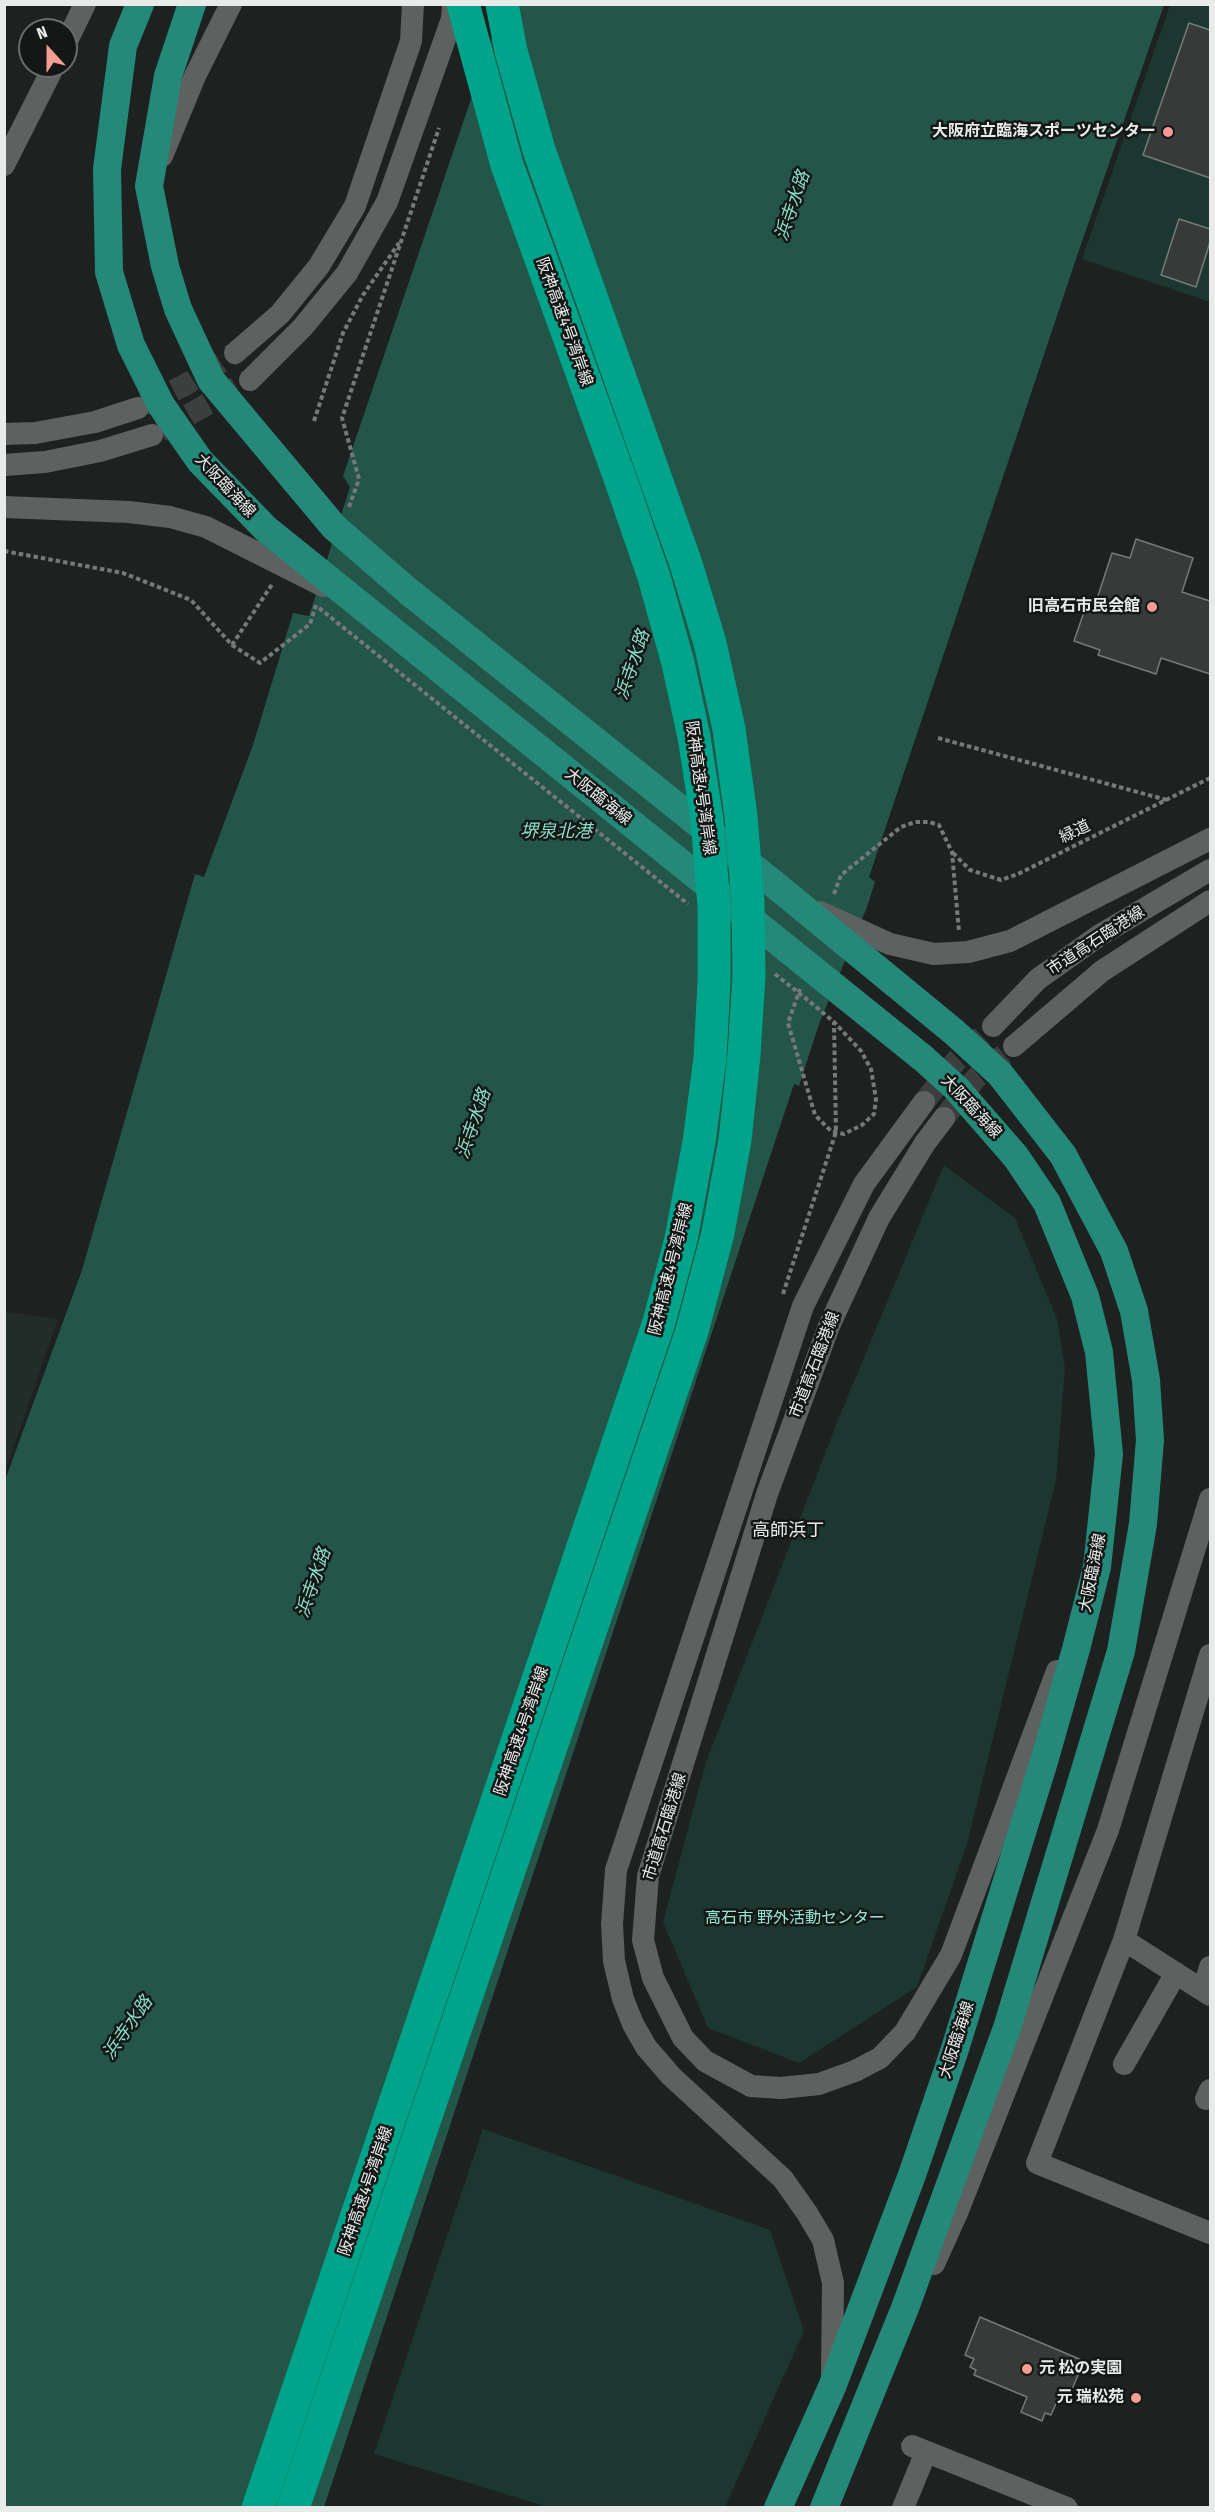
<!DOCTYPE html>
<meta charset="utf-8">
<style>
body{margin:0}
#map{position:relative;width:1215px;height:2512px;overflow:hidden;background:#1d2120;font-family:"Fira Sans Condensed",sans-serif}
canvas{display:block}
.frame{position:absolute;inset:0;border:6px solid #e9ebeb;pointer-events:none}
.north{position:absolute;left:18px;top:18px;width:60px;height:60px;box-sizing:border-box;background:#141716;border:2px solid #696c6b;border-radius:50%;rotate:339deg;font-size:16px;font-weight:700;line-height:24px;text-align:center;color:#e9ebeb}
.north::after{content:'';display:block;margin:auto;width:21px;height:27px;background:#f59c93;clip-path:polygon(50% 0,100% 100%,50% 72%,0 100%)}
</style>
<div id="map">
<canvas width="1215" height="2512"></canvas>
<div class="frame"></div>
<div class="north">N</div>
</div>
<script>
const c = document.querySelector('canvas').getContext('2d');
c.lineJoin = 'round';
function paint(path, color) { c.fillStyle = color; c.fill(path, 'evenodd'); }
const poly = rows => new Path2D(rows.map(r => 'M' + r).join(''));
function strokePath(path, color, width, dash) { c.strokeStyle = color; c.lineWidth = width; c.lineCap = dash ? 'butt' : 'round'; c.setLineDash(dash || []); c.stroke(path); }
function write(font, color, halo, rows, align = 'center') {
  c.font = font + ' "Fira Sans Condensed","Noto Sans JP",sans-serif'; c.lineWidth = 5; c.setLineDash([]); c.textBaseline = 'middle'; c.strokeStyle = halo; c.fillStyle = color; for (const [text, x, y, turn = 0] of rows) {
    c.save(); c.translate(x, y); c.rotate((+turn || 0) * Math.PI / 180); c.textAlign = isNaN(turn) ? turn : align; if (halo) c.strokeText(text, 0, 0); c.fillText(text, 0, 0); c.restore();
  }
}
const built = poly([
 [5,1312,58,1319,5,1472,4,1312]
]);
const green = poly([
 [1170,5,1210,5,1210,302,1082,259],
 [944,1165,1015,1218,1057,1319,1065,1368,1056,1480,967,1844,917,1987,799,2063,708,2028,663,1922,706,1762,838,1420],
 [483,2129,770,2230,804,2331,725,2507,548,2507,374,2454]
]);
const water = poly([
 [503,5,1164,5,1077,256,869,877,875,882,867,907,819,1024,799,1086,794,1084,324,2507,5,2507,4,1483,82,1270,195,874,204,877,253,745,293,613,309,616,350,487,343,476]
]);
const building = poly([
 [1189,23,1210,30,1210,178,1143,155,1189,23],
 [1179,219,1210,229,1210,242,1196,287,1161,275,1179,219],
 [1136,539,1193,558,1182,592,1210,601,1210,674,1161,658,1156,674,1098,655,1100,650,1074,641,1086,606,1094,608,1112,553,1130,558,1136,539],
 [980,2317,1084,2361,1070,2394,1062,2390,1051,2415,1045,2413,1042,2421,1021,2412,1027,2397,974,2375,976,2370,970,2367,974,2359,965,2355,980,2317]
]);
const minorTunnel = poly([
 [144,405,185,385,235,353],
 [160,431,250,380],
 [924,1102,956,1061,993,1026],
 [944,1118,976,1078,1014,1046]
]);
const path = poly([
 [314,421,343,333,363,295,399,243],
 [349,507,359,479,342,418,439,128],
 [4,551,123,573,191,600,232,645,260,663,310,624,316,605],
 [319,608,688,904],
 [232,645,273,583],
 [938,738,1167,800],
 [953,853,970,870,1001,880,1018,874,1210,778],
 [834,894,841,875,901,827,915,822,929,822,939,825,952,852,959,932],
 [775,974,809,1001,834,1022,861,1051,871,1069,876,1099,874,1114,862,1125,844,1134,831,1131,815,1115,788,1023,800,989],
 [783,1294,836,1132,834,1022]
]);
const minor = poly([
 [66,43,85,4],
 [162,156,195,76,231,4],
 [4,165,54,66],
 [235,353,280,314,319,266,355,206,411,41,413,4],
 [250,380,303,327,347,273,387,202,452,19,453,4],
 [4,434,35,433,95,422,138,408],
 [4,465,45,462,100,451,152,435],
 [4,507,129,512,170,517,206,527,323,586],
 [820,912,890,944,934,954,968,952,1010,941,1210,839],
 [993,1026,1038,979,1100,935,1210,870],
 [1014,1046,1102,971,1210,901],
 [944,1118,925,1143,879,1218,829,1326,767,1494,648,1876,643,1940,653,1978,683,2038,705,2061,751,2086,781,2088,819,2084,855,2071,880,2058,905,2032,951,1955,1057,1671],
 [1210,1655,1124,1940,1037,2163,1210,2233],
 [1124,1940,1210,1995],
 [1203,1990,1210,1967],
 [1124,2064,1176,1973],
 [1206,2099,1210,2090],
 [934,2264,957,2213,1108,1830,1210,1499],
 [832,2373,833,2283,823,2240,807,2213,783,2179,671,2076,646,2047,633,2024,623,1999,614,1961,612,1924,616,1870,803,1306,864,1184,924,1102],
 [912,2446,1067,2508],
 [903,2508,926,2452]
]);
const major = poly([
 [140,4,123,46,107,169,109,272,131,345,161,405,200,461,266,529,924,1059,956,1088,1016,1157,1047,1203,1085,1296,1099,1352,1109,1454,1097,1567,1076,1649,1045,1758,954,2052,912,2175,832,2387,778,2508],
 [192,4,168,76,149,186,165,266,178,309,211,380,334,527,408,591,780,889,954,1032,1000,1074,1063,1155,1114,1251,1134,1311,1146,1380,1150,1440,1143,1524,1121,1651,1007,2028,905,2308,824,2508]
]);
const highway = poly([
 [258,2508,659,1322,681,1239,699,1142,710,1058,714,981,714,906,707,820,694,737,678,663,654,577,622,484,507,165,463,4],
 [293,2508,692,1331,718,1233,735,1140,744,1055,749,976,748,902,741,816,729,729,710,643,686,564,539,150,511,51,502,4]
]);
const markers = [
 [1168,132,6,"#f59c93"],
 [1152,607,6,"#f59c93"],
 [1027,2369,6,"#f59c93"],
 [1136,2398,6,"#f59c93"]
];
const poiNames = [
 ["大阪府立臨海スポーツセンター",1156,132],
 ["旧高石市民会館",1140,607],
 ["元 松の実園",1039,2369,"left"],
 ["元 瑞松苑",1124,2398]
];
const streetNames = [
 ["阪神高速4号湾岸線",564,322,70],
 ["大阪臨海線",225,486,47],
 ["阪神高速4号湾岸線",700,788,82],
 ["大阪臨海線",598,797,39],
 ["緑道",1075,832,-26],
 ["市道高石臨港線",1096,941,-33],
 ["大阪臨海線",971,1107,47],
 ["阪神高速4号湾岸線",671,1269,-76],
 ["市道高石臨港線",815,1365,-69],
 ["大阪臨海線",1093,1573,-79],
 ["阪神高速4号湾岸線",522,1731,-71],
 ["市道高石臨港線",665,1827,-73],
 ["大阪臨海線",957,2040,-72],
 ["阪神高速4号湾岸線",366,2191,-71]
];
const parkNames = [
 ["高石市 野外活動センター",795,1919]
];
const waterNames = [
 ["浜寺水路",793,206,-71],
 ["浜寺水路",633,665,-71],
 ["堺泉北港",556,832],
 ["浜寺水路",474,1124,-71],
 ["浜寺水路",314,1583,-71],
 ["浜寺水路",128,2028,-55]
];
const neighbourhoodNames = [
 ["高師浜丁",788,1531]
];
paint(built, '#222c29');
paint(green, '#1c3730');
paint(water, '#245549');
paint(building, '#363a38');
strokePath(building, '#767a78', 1.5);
strokePath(minorTunnel, '#3c3f3e', 22, [22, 11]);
strokePath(path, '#767978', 4, [4.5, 3]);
strokePath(minor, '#5d6160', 22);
strokePath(major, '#258979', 28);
strokePath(highway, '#00a48a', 33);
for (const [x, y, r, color] of markers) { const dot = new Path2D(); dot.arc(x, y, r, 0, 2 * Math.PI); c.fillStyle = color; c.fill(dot); strokePath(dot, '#141716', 2); }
write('bold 16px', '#e9ebeb', '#141716', poiNames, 'right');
write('16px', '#e9ebeb', '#141716', streetNames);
write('16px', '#93e6d1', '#141716', parkNames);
write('italic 18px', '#8addc7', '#141716', waterNames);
write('18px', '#e9ebeb', '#141716', neighbourhoodNames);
</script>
